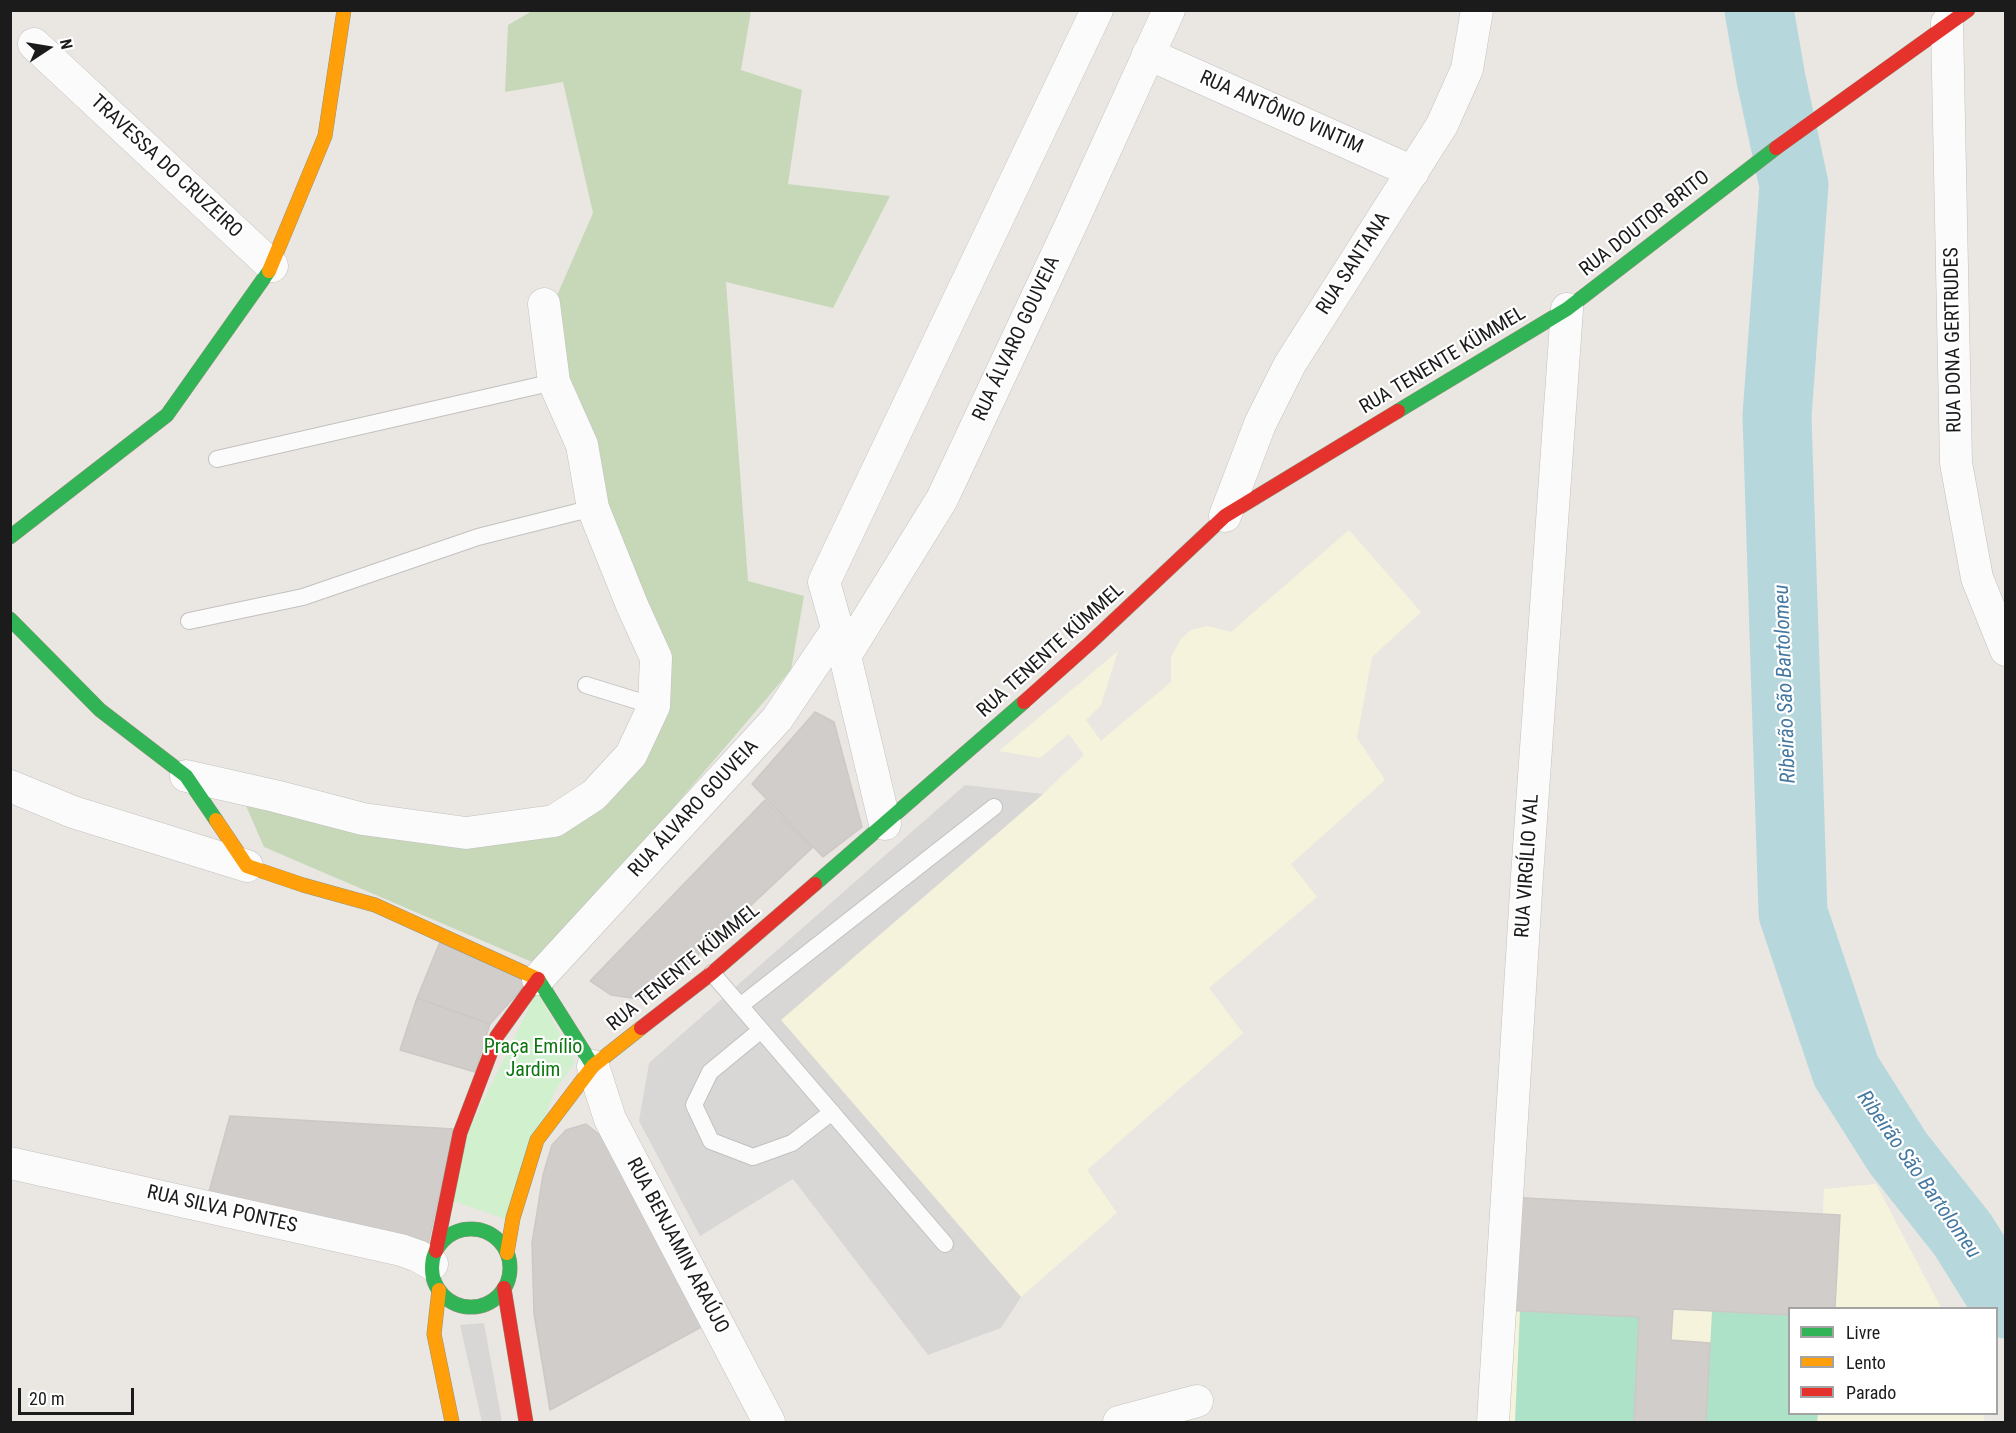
<!DOCTYPE html>
<meta charset="utf-8">
<style>
body{margin:0}
#map{position:relative;width:2016px;height:1433px;overflow:hidden;background:#eae7e3;font-family:"Roboto Condensed",sans-serif}
canvas{display:block}
.frame{position:absolute;inset:0;border:12px solid #1b1b1b;pointer-events:none}
.legend{position:absolute;left:1788px;top:1307px;width:210px;height:108px;box-sizing:border-box;background:#fff;border:2px solid #a4a4a4;margin:0;padding:8px 10px;list-style:none;font-size:18px;color:#1b1b1b}
.legend li{display:flex;align-items:center;gap:12px;height:30px}
.legend b{width:30px;border:2px solid #a4a4a4}
.north{position:absolute;left:18px;top:18px;width:60px;height:60px;-webkit-text-stroke:4px #fff;paint-order:stroke;rotate:78deg;font-size:16px;font-weight:700;line-height:24px;text-align:center;color:#1b1b1b}
.north::after{content:'';display:block;margin:auto;width:21px;height:27px;background:#1b1b1b;clip-path:polygon(50% 0,100% 100%,50% 72%,0 100%)}
.scale{position:absolute;left:18px;top:1388px;width:116px;height:27px;box-sizing:border-box;border:3px solid #1b1b1b;border-top:0;padding-left:8px;font-size:18px;line-height:21px;white-space:nowrap;color:#1b1b1b;-webkit-text-stroke:4px #fff;paint-order:stroke}
</style>
<div id="map">
<canvas width="2016" height="1433"></canvas>
<div class="frame"></div>
<ul class="legend">
<li><b style="height:8px;background:#30b455"></b>Livre</li>
<li><b style="height:8px;background:#ff9f0a"></b>Lento</li>
<li><b style="height:8px;background:#e5322d"></b>Parado</li>
</ul>
<div class="north">N</div>
<div class="scale">20 m</div>
</div>
<script>
const c = document.querySelector('canvas').getContext('2d');
c.lineJoin = 'round';
function paint(path, color) { c.fillStyle = color; c.fill(path, 'evenodd'); }
const poly = rows => new Path2D(rows.map(r => 'M' + r).join(''));
function strokePath(path, color, width, dash) { c.strokeStyle = color; c.lineWidth = width; c.lineCap = dash ? 'butt' : 'round'; c.setLineDash(dash || []); c.stroke(path); }
function write(font, color, halo, rows, align = 'center') {
  c.font = font + ' "Roboto Condensed",sans-serif'; c.lineWidth = 4.5; c.setLineDash([]); c.textBaseline = 'middle'; c.strokeStyle = halo; c.fillStyle = color; for (const [text, x, y, turn = 0] of rows) {
    c.save(); c.translate(x, y); c.rotate((+turn || 0) * Math.PI / 180); c.textAlign = isNaN(turn) ? turn : align; if (halo) c.strokeText(text, 0, 0); c.fillText(text, 0, 0); c.restore();
  }
}
const education = poly([
 [1349,530,1421,612,1372,657,1357,738,1385,780,1291,864,1317,897,1209,988,1243,1033,1087,1170,1117,1213,1021,1297,781,1020,1043,794,1084,755,1069,734,1040,758,999,751,1118,651,1101,705,1086,720,1101,741,1171,682,1171,657,1181,639,1191,630,1207,626,1231,632],
 [1876,1184,1941,1308,1790,1308,1790,1414,1983,1414,1985,1422,1497,1422,1507,1197,1823,1215,1824,1189]
]);
const forest = poly([
 [532,11,751,11,741,70,802,90,788,184,890,196,833,308,726,282,748,581,804,596,791,670,539,965,264,847,243,799,556,829,662,713,567,380,555,300,593,213,563,82,505,92,508,25]
]);
const park = poly([
 [537,991,575,1062,555,1091,506,1219,453,1201,467,1134]
]);
const pitch = poly([
 [1520,1311,1639,1317,1634,1422,1515,1422],
 [1712,1311,1789,1315,1790,1414,1818,1414,1817,1422,1706,1422]
]);
const parking = poly([
 [965,785,1043,794,781,1020,1021,1297,1001,1328,928,1355,793,1179,700,1236,639,1121,649,1063],
 [484,1323,502,1422,482,1422,460,1325]
]);
const river = poly([
 [1759,10,1771,79,1794,185,1777,416,1793,913,1846,1071,1898,1153,1963,1235,2006,1304]
]);
const building = poly([
 [815,712,834,722,862,827,823,857,752,784,815,712],
 [765,800,812,848,662,989,639,999,611,995,590,981,765,800],
 [442,937,528,982,490,1024,417,998,442,937],
 [417,998,490,1024,475,1072,400,1050,417,998],
 [230,1116,454,1129,428,1244,207,1199,230,1116],
 [586,1124,601,1136,616,1161,703,1326,550,1410,534,1314,532,1243,543,1175,552,1145,566,1130,586,1124],
 [1507,1197,1840,1215,1835,1308,1790,1308,1790,1315,1673,1309,1671,1340,1710,1343,1706,1422,1634,1422,1639,1317,1503,1310,1507,1197]
]);
const lane = poly([
 [217,459,554,382],
 [189,621,303,597,478,537,593,508],
 [586,685,654,706],
 [712,973,945,1244],
 [740,1006,994,807],
 [761,1030,710,1072,694,1105,711,1141,753,1157,792,1143,832,1112]
]);
const street = poly([
 [1947,23,1956,463,1977,578,2006,650],
 [34,44,272,266],
 [1148,54,1413,172],
 [1225,516,1260,424,1290,364,1442,125,1467,69,1477,10],
 [845,656,942,499,1068,231,1169,10],
 [186,776,275,796,363,819,466,833,554,821,594,795,631,755,654,706,656,658,632,605,593,508,582,445,554,382,544,304],
 [10,786,73,812,247,866],
 [885,824,845,656,824,582,1097,10],
 [538,979,777,719,837,630],
 [593,1066,610,1119,769,1422],
 [10,1163,401,1250,418,1256,432,1264],
 [1119,1422,1197,1401],
 [1493,1422,1527,876,1567,309]
]);
const fast = poly([
 [1398,411,1567,309,1776,148],
 [10,537,167,415,269,271],
 [10,619,100,710,186,776,216,820],
 [815,884,1024,702],
 [538,979,593,1066],
 '432 1268a39 39 0 1 1 78 0a39 39 0 1 1-78 0Z'
]);
const slow = poly([
 [269,271,325,136,344,10],
 [216,820,247,866,303,885,375,905,538,979],
 [507,1253,513,1218,537,1140,593,1066,641,1028],
 [439,1290,434,1334,452,1422]
]);
const jam = poly([
 [1776,148,1968,10],
 [1024,702,1090,643,1225,516,1398,411],
 [641,1028,712,973,815,884],
 [436,1251,460,1133,497,1036,538,979],
 [504,1288,526,1422]
]);
const streetNames = [
 ["RUA ANTÔNIO VINTIM",1281,113,24],
 ["TRAVESSA DO CRUZEIRO",166,167,43],
 ["RUA DOUTOR BRITO",1645,224,-38],
 ["RUA SANTANA",1354,264,-57],
 ["RUA ÁLVARO GOUVEIA",1017,339,-65],
 ["RUA DONA GERTRUDES",1954,340,-91],
 ["RUA TENENTE KÜMMEL",1443,361,-31],
 ["RUA TENENTE KÜMMEL",1051,651,-42],
 ["RUA ÁLVARO GOUVEIA",694,809,-47],
 ["RUA VIRGÍLIO VAL",1528,866,-86],
 ["RUA TENENTE KÜMMEL",684,968,-39],
 ["RUA SILVA PONTES",222,1210,13],
 ["RUA BENJAMIN ARAÚJO",677,1246,62]
];
const parkNames = [
 ["Praça Emílio",533,1048],
 ["Jardim",533,1071]
];
const waterNames = [
 ["Ribeirão São Bartolomeu",1786,684,-92],
 ["Ribeirão São Bartolomeu",1918,1175,55]
];
paint(education, '#f6f3dc');
paint(forest, '#c6d8b8');
paint(park, '#d0f0ce');
paint(pitch, '#aee2c8');
paint(parking, '#d8d7d5');
strokePath(river, '#b6d8dd', 69);
paint(building, '#d0cdca');
strokePath(building, '#cdc8c5', 1.5);
strokePath(lane, '#c2c1bf', 18);
strokePath(street, '#c2c1bf', 33);
strokePath(fast, '#92927c', 15);
strokePath(slow, '#92927c', 15);
strokePath(jam, '#92927c', 15);
strokePath(lane, '#fcfbfb', 16);
strokePath(street, '#fcfbfb', 32);
strokePath(fast, '#30b455', 14);
strokePath(slow, '#ff9f0a', 14);
strokePath(jam, '#e5322d', 14);
write('20px', '#1b1b1b', '#fff', streetNames);
write('20px', '#0b760e', '#fff', parkNames);
write('italic 21px', '#4679a1', '#fff', waterNames);
</script>
